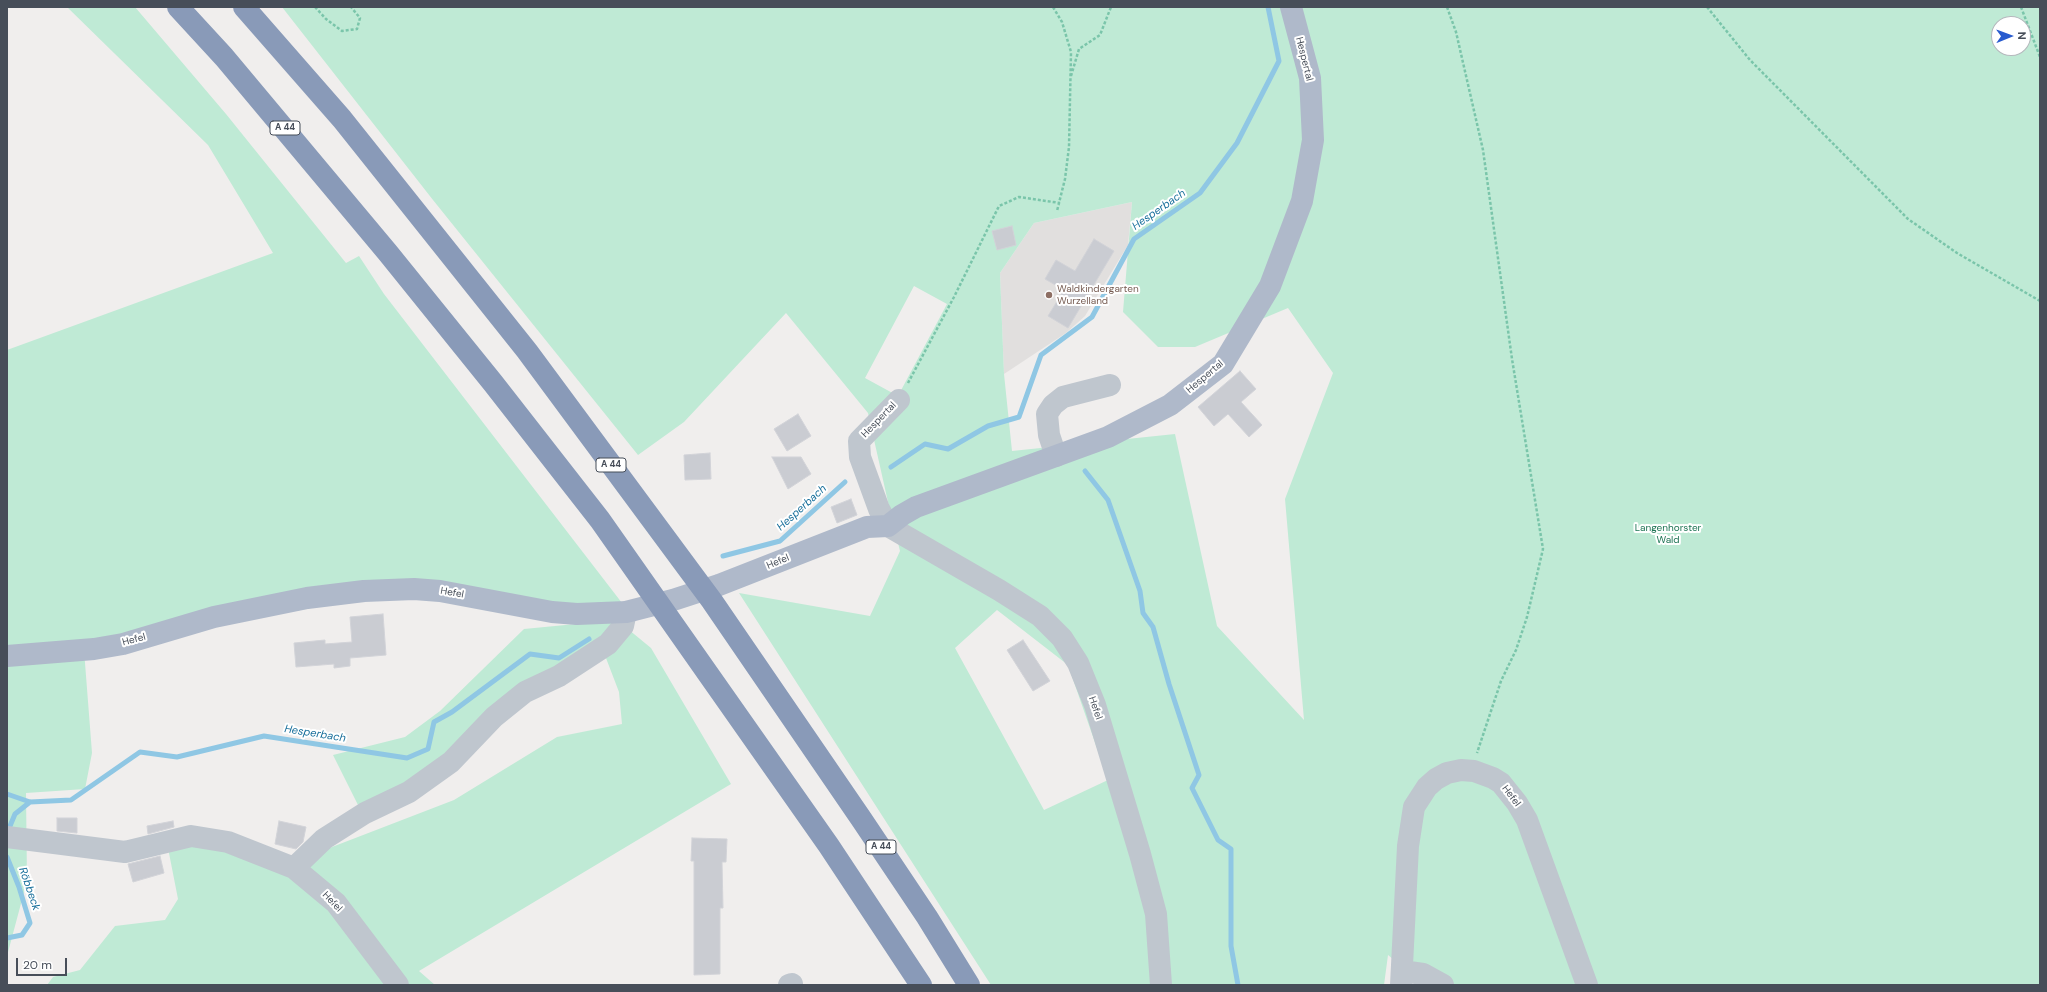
<!DOCTYPE html>
<meta charset="utf-8">
<style>
body{margin:0}
#map{position:relative;width:2047px;height:992px;overflow:hidden;background:#f0eeed;font-family:"DM Sans",sans-serif}
canvas{display:block}
.frame{position:absolute;inset:0;border:8px solid #474e59;pointer-events:none}
.north{position:absolute;left:1991px;top:16px;width:40px;height:40px;box-sizing:border-box;background:#fff;border:1px solid #b5b8bd;border-radius:50%;rotate:89deg;font-size:11px;font-weight:700;line-height:16px;text-align:center;color:#474e59}
.north::after{content:'';display:block;margin:auto;width:14px;height:18px;background:#285bcf;clip-path:polygon(50% 0,100% 100%,50% 72%,0 100%)}
.scale{position:absolute;left:16px;top:958px;width:51px;height:18px;box-sizing:border-box;border:2px solid #474e59;border-top:0;padding-left:5px;font-size:12px;line-height:14px;white-space:nowrap;color:#474e59;-webkit-text-stroke:3px #fff;paint-order:stroke}
</style>
<div id="map">
<canvas width="2047" height="992"></canvas>
<div class="frame"></div>
<div class="north">N</div>
<div class="scale">20 m</div>
</div>
<script>
const c = document.querySelector('canvas').getContext('2d');
c.lineJoin = 'round';
function paint(path, color) { c.fillStyle = color; c.fill(path, 'evenodd'); }
const poly = rows => new Path2D(rows.map(r => 'M' + r).join(''));
function strokePath(path, color, width, dash) { c.strokeStyle = color; c.lineWidth = width; c.lineCap = dash ? 'butt' : 'round'; c.setLineDash(dash || []); c.stroke(path); }
function write(font, color, halo, rows, align = 'center') {
  c.font = font + ' "DM Sans",sans-serif'; c.lineWidth = 4; c.setLineDash([]); c.textBaseline = 'middle'; c.strokeStyle = halo; c.fillStyle = color; for (const [text, x, y, turn = 0] of rows) {
    c.save(); c.translate(x, y); c.rotate((+turn || 0) * Math.PI / 180); c.textAlign = isNaN(turn) ? turn : align; if (halo) c.strokeText(text, 0, 0); c.fillText(text, 0, 0); c.restore();
  }
}
const education = poly([
 [1132,202,1128,245,1085,316,1066,333,1004,374,1000,273,1034,223]
]);
const green = poly([
 [67,7,135,7,226,114,346,263,359,256,384,294,622,603,626,612,414,589,84,650,92,753,85,789,26,793,27,881,7,956,7,350,273,253,208,145],
 [282,7,2040,7,2040,985,1425,985,1388,955,1384,985,991,985,739,593,870,616,900,551,888,502,868,413,786,313,684,422,638,455,433,200],
 [1999,24,2023,24,2023,48,1999,48],
 [1132,202,1123,312,1158,347,1195,347,1288,308,1333,373,1285,499,1304,720,1217,626,1175,434,1012,451,1004,374,1000,273,1034,223],
 [914,286,947,304,898,396,865,378],
 [997,610,1068,665,1108,780,1044,810,955,648],
 [617,620,651,648,731,784,419,971,435,985,47,985,53,977,80,970,115,926,165,920,178,899,168,848,215,843,299,877,319,852,454,800,557,737,622,724,619,692,601,645,451,758,362,813,333,755,405,737,440,711,524,629]
]);
const stream = poly([
 [891,467,925,444,948,449,988,426,1019,417,1041,355,1092,317,1134,239,1200,193,1237,143,1279,61,1268,7],
 [1085,471,1108,500,1140,591,1143,613,1153,627,1169,684,1199,775,1192,788,1218,840,1231,849,1231,946,1238,985],
 [723,556,780,541,845,482],
 [7,794,30,802,71,800,140,752,177,757,264,736,407,758,428,749,434,722,452,712,530,654,559,658,589,639],
 [10,826,15,814,30,802],
 [7,857,19,887,30,923,22,935,7,938]
]);
const building = poly([
 [1012,226,1016,245,997,250,992,231,1012,226],
 [1094,239,1114,251,1068,328,1048,316,1064,290,1045,279,1056,260,1075,271,1094,239],
 [1240,371,1256,389,1241,402,1262,425,1249,437,1228,414,1214,426,1198,407,1240,371],
 [798,414,811,436,787,451,774,429,798,414],
 [710,453,711,479,685,480,684,455,710,453],
 [772,457,801,457,811,474,788,489,772,457],
 [851,499,857,515,837,523,831,507,851,499],
 [383,614,386,655,350,658,350,666,334,668,334,664,296,667,294,643,325,640,325,644,352,642,350,617,383,614],
 [1023,640,1050,681,1033,691,1007,650,1023,640],
 [57,818,77,818,77,833,57,831,57,818],
 [173,821,174,827,148,834,147,826,173,821],
 [279,821,306,827,303,842,296,849,275,844,279,821],
 [692,838,727,839,726,862,722,862,723,908,720,908,720,974,694,975,694,861,691,861,692,838],
 [160,856,164,873,133,882,128,864,160,856]
]);
const path = poly([
 [315,7,326,19,342,31,357,29,360,18,351,7],
 [1053,7,1062,22,1071,52,1069,147,1065,179,1057,211],
 [1447,7,1456,32,1483,150,1512,359,1543,549,1527,617,1516,650,1501,681,1477,753],
 [1707,7,1750,60,1908,219,1957,253,2040,301],
 [2021,7,2040,57],
 [1071,76,1079,49,1100,35,1111,7],
 [908,383,954,297,999,206,1019,197,1060,203]
]);
const minor = poly([
 [899,400,859,441,860,457,879,509,888,526,999,590,1040,616,1062,638,1078,663,1095,705,1140,854,1156,914,1161,985],
 [1056,456,1049,435,1047,414,1053,405,1063,397,1110,385],
 [7,837,125,852,191,836,228,842,294,868,336,903,398,985],
 [294,868,324,839,365,813,409,792,451,762,494,717,525,692,559,676,608,644,623,626,626,612],
 [1402,971,1423,974,1443,985],
 [789,985,792,984],
 [1401,985,1408,846,1414,807,1427,787,1436,779,1447,773,1461,770,1474,771,1493,778,1501,783,1517,803,1527,820,1587,985]
]);
const major = poly([
 [7,656,94,649,123,644,214,617,307,598,364,591,414,589,440,591,552,612,577,614,626,612,673,600,719,585,867,527,888,526,902,515,916,507,1108,437,1170,405,1223,364,1270,286,1302,201,1313,140,1310,78,1291,7]
]);
const highway = poly([
 [178,7,224,57,388,253,493,383,600,520,829,846,921,985],
 [244,7,342,119,527,351,712,601,862,820,927,917,969,985]
]);
const markers = [
 [1049,295,4,"#8d6e63"]
];
const shields = [
 [285,128,30],
 [611,465,30],
 [881,847,30]
];
const shieldNames = [
 ["A 44",285,128],
 ["A 44",611,465],
 ["A 44",881,847]
];
const streetNames = [
 ["Hespertal",1304,59,76],
 ["Hespertal",1205,377,-40],
 ["Hespertal",879,420,-46],
 ["Hefel",778,562,-23],
 ["Hefel",452,593,10],
 ["Hefel",134,640,-15],
 ["Hefel",1095,708,71],
 ["Hefel",1511,796,53],
 ["Hefel",332,902,46]
];
const educationNames = [
 ["Waldkindergarten",1057,289],
 ["Wurzelland",1057,301]
];
const parkNames = [
 ["Langenhorster",1668,528],
 ["Wald",1668,540]
];
const waterNames = [
 ["Hesperbach",1159,210,-35],
 ["Hesperbach",802,508,-42],
 ["Hesperbach",315,734,9],
 ["Röbbeck",29,889,71]
];
paint(education, '#e1dfde');
paint(green, '#bfead5');
strokePath(stream, '#8fc7e4', 5);
paint(building, '#caccd2');
strokePath(building, '#d2d3d8', 1);
strokePath(path, '#7ac5aa', 2.5, [3, 2]);
strokePath(minor, '#bfc6ce', 22);
strokePath(major, '#afb9ca', 22);
strokePath(highway, '#899ab8', 22);
for (const [x, y, r, color] of markers) { const dot = new Path2D(); dot.arc(x, y, r, 0, 2 * Math.PI); c.fillStyle = color; c.fill(dot); strokePath(dot, '#fff', 1.5); }
for (const [x, y, w] of shields) { const box = new Path2D(); box.roundRect(x - w / 2, y - 7, w, 14, 3); c.fillStyle = '#fff'; c.fill(box); strokePath(box, '#474e59', 1); }
write('bold 9px', '#474e59', null, shieldNames);
write('10px', '#474e59', '#fff', streetNames);
write('10px', '#785e54', '#fff', educationNames, 'left');
write('10px', '#1e7454', '#fff', parkNames);
write('italic 11px', '#186f9b', '#fff', waterNames);
</script>
